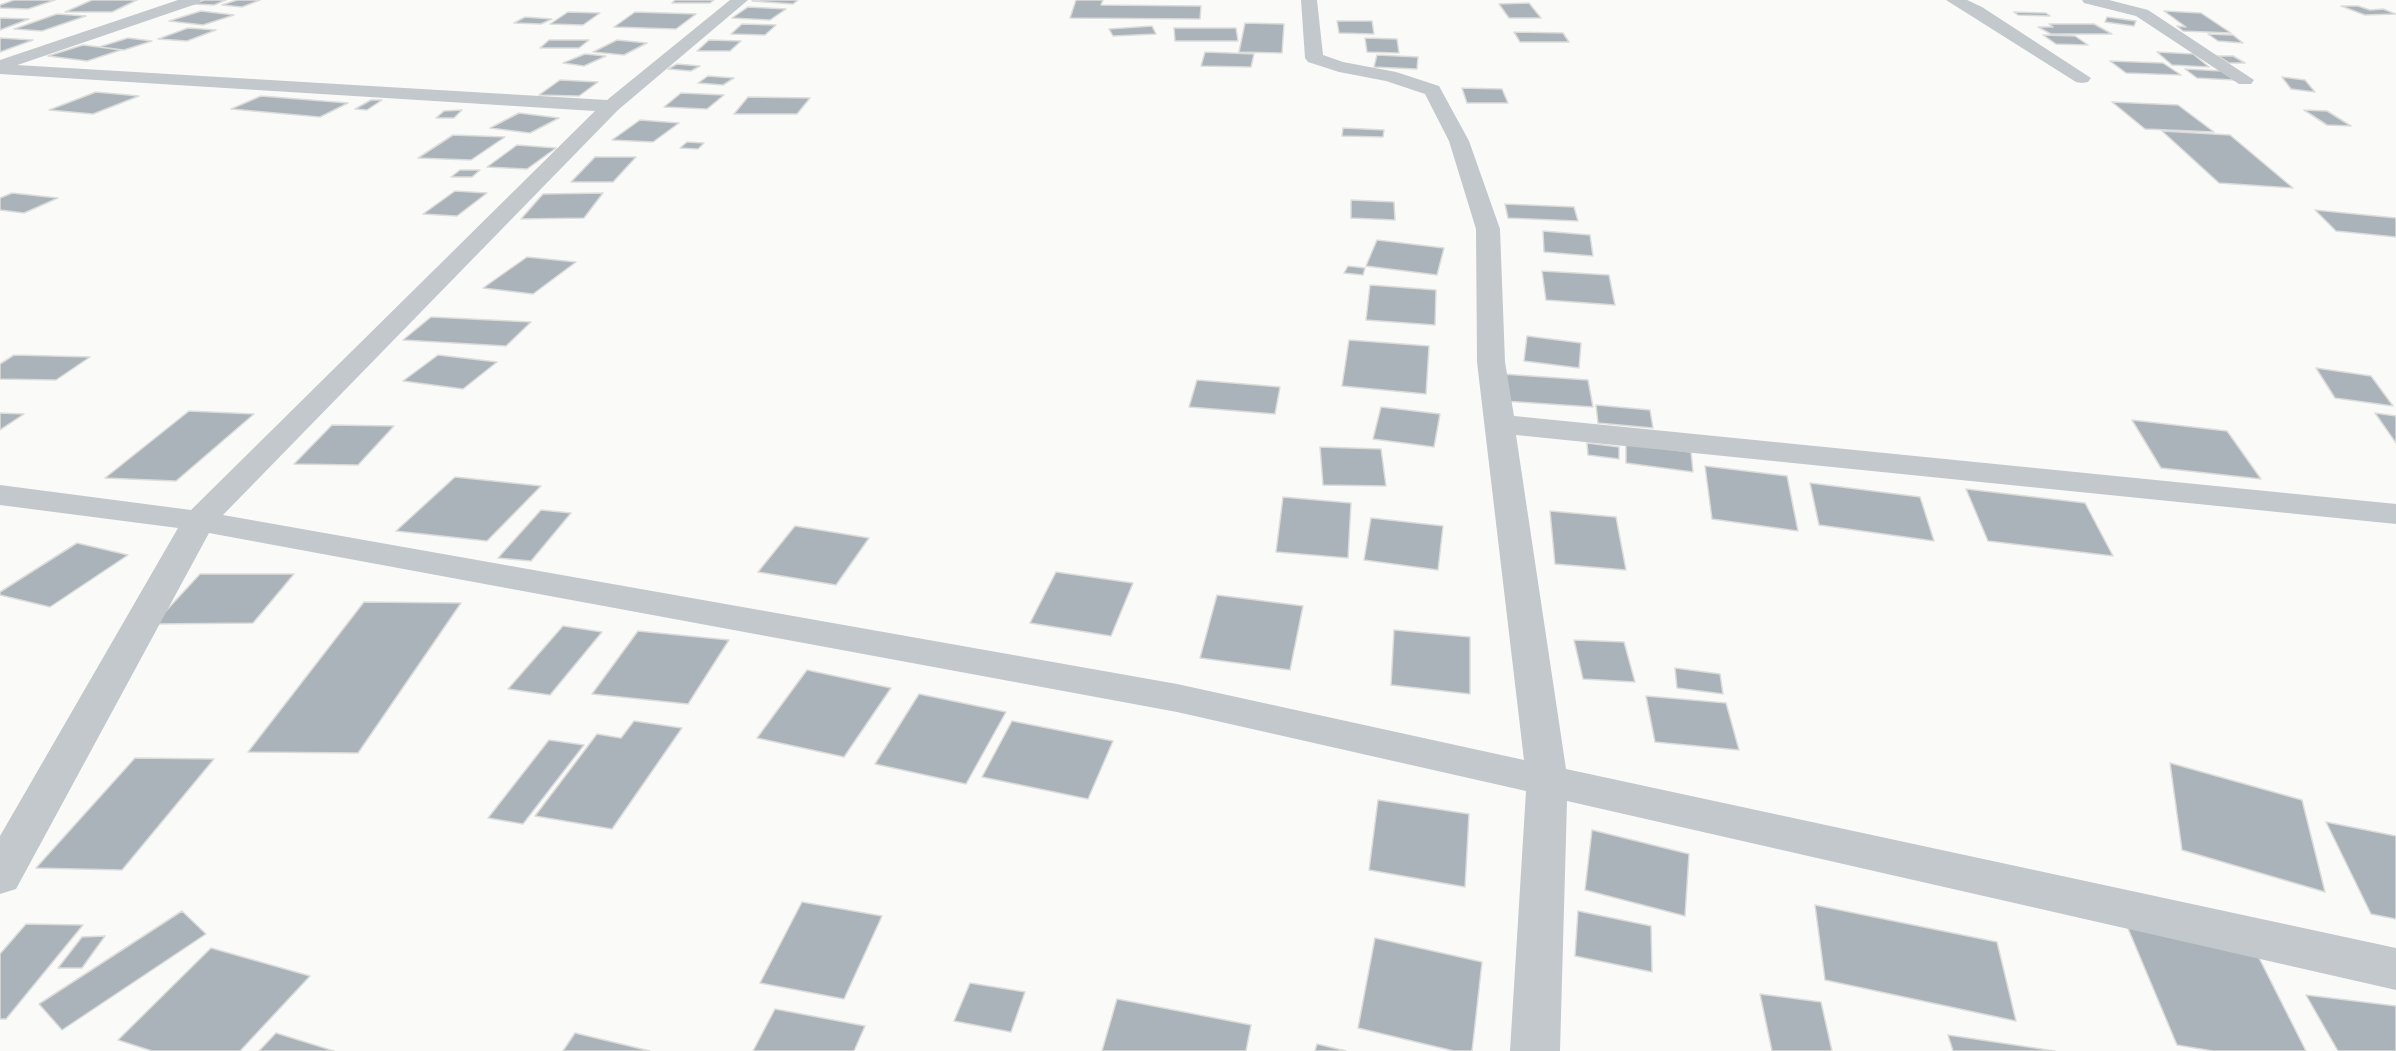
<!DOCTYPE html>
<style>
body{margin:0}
canvas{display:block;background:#fafaf8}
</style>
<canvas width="2396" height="1051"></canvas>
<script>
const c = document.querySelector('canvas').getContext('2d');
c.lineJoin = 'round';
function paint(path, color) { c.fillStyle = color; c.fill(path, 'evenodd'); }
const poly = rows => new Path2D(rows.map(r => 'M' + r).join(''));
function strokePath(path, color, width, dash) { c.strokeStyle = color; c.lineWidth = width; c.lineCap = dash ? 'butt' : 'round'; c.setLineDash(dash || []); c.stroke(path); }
const building = poly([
 [14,0,55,0,28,9,0,8,0,5,14,0],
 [92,0,137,0,112,12,65,12,92,0],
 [204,0,226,0,214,5,193,4,204,0],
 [237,0,260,0,242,7,222,5,237,0],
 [675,0,714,0,710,3,672,3,675,0],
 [754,0,798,0,793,4,752,1,754,0],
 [1076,0,1103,0,1101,5,1201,6,1200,19,1070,18,1076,0],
 [1529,3,1541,18,1509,18,1499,4,1529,3],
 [2341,6,2358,6,2370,10,2383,9,2396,14,2365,15,2341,6],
 [748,7,786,9,770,20,732,18,748,7],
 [201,11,234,15,203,25,169,21,201,11],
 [2164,11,2201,13,2231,33,2183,31,2177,26,2186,27,2164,11],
 [568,12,600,13,583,25,550,24,568,12],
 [635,12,696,14,676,29,614,27,635,12],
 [2014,12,2046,13,2050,16,2018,15,2014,12],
 [57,14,86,16,42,31,14,29,57,14],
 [525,17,552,19,541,24,514,23,525,17],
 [2107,17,2136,21,2134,26,2105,22,2107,17],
 [0,18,29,19,0,30,0,18],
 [1337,21,1372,21,1374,34,1339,33,1337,21],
 [1245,23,1284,24,1282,53,1239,52,1245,23],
 [742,24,776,25,765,35,731,34,742,24],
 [2049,24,2094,24,2112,34,2051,34,2038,27,2053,27,2049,24],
 [1152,26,1156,34,1113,36,1109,29,1152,26],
 [188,28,216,30,187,41,158,39,188,28],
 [1174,28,1236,28,1238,41,1175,41,1174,28],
 [1514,32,1563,33,1569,42,1520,42,1514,32],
 [2208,34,2233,35,2243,43,2218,41,2208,34],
 [2043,35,2075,36,2088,45,2056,44,2043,35],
 [0,38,33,40,0,52,0,38],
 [128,38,152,41,124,50,99,47,128,38],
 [1365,38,1397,39,1399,53,1367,52,1365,38],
 [549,40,589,40,579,48,540,48,549,40],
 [617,40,647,43,624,55,593,52,617,40],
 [709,40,741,41,730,51,697,51,709,40],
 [83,45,99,47,121,50,87,61,48,56,83,45],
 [1205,52,1254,54,1251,67,1201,66,1205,52],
 [2157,52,2193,54,2209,67,2172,65,2157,52],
 [585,54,606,56,584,66,563,63,585,54],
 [1377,55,1418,57,1417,69,1374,67,1377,55],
 [2218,56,2233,56,2245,63,2229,63,2218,56],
 [2110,61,2163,63,2181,75,2126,73,2110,61],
 [677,64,700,66,691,71,668,69,677,64],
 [2185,69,2222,71,2234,80,2197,78,2185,69],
 [708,76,734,78,723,85,698,83,708,76],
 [2282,77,2305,80,2315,92,2291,89,2282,77],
 [560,80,598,82,579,96,539,95,560,80],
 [1462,88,1502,89,1508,103,1467,103,1462,88],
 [96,92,139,96,93,114,49,110,96,92],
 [681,93,724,95,707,109,664,107,681,93],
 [261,96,348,103,320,117,231,109,261,96],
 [748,97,810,98,797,114,734,114,748,97],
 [371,100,382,100,367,110,355,109,371,100],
 [2112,102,2178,105,2214,132,2145,129,2112,102],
 [462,110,454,118,436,118,444,111,462,110],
 [2304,110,2327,111,2351,126,2327,125,2304,110],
 [519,113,559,118,530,133,490,128,519,113],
 [640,120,679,123,653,142,612,140,640,120],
 [1343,128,1384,130,1383,137,1342,136,1343,128],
 [2162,131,2230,135,2293,188,2219,183,2162,131],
 [453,135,505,137,471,160,418,158,453,135],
 [687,142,704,143,698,149,680,148,687,142],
 [517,145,556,148,527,169,487,167,517,145],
 [595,157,636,157,613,182,571,182,595,157],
 [460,170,480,170,472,177,451,177,460,170],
 [455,191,487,193,457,216,423,214,455,191],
 [12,193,58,198,24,213,0,210,0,198,12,193],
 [603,193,584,218,521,219,543,194,603,193],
 [1351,200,1394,202,1395,220,1351,218,1351,200],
 [1505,204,1574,207,1578,221,1508,218,1505,204],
 [2315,210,2396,218,2396,237,2336,231,2315,210],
 [1543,231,1590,235,1593,256,1544,252,1543,231],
 [1377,240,1444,248,1437,275,1366,266,1377,240],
 [527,257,576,262,533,294,483,288,527,257],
 [1348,266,1365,268,1363,275,1344,273,1348,266],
 [1542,271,1609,275,1615,305,1546,300,1542,271],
 [1370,285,1436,290,1435,325,1366,320,1370,285],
 [431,317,531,322,506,346,403,340,431,317],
 [1527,336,1581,343,1579,368,1524,361,1527,336],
 [1349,340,1429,346,1426,394,1342,386,1349,340],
 [14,355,90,357,56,380,0,379,0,364,14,355],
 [438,355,497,362,463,389,403,381,438,355],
 [2316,368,2371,376,2393,406,2335,398,2316,368],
 [1502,374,1588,380,1593,407,1504,401,1502,374],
 [1197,380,1280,387,1275,414,1189,407,1197,380],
 [1596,405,1650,410,1653,428,1598,423,1596,405],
 [1381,407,1440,414,1434,447,1373,439,1381,407],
 [189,411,254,414,176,481,105,478,189,411],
 [0,413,24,414,0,430,0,413],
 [2375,413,2396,416,2396,443,2375,413],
 [2132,420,2227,431,2261,479,2161,468,2132,420],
 [332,425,394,426,358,465,294,464,332,425],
 [1587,443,1619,447,1619,459,1588,455,1587,443],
 [1626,444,1691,452,1693,472,1626,463,1626,444],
 [1320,447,1381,449,1386,486,1323,485,1320,447],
 [1705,466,1787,476,1798,531,1712,519,1705,466],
 [455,477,541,486,487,541,396,531,455,477],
 [1810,483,1920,497,1934,541,1819,525,1810,483],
 [1966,489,2085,503,2113,556,1988,541,1966,489],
 [1283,497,1351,503,1348,558,1276,552,1283,497],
 [541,510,571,513,531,561,498,558,541,510],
 [1550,511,1616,517,1626,570,1555,564,1550,511],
 [1371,518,1443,526,1438,570,1364,560,1371,518],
 [795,526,869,538,836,585,758,572,795,526],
 [77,543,128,555,50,607,0,595,0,592,77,543],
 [1056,572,1133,583,1111,636,1030,623,1056,572],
 [200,574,294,574,253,623,154,624,200,574],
 [1217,595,1303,606,1290,670,1200,658,1217,595],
 [364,602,461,603,358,753,248,752,364,602],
 [563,626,602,632,550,695,508,689,563,626],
 [1394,630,1470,637,1470,694,1391,685,1394,630],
 [638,631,729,640,688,704,592,694,638,631],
 [1574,640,1624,642,1635,682,1583,679,1574,640],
 [1675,668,1720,674,1723,694,1677,688,1675,668],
 [807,670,891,688,844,757,757,738,807,670],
 [919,694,1006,712,966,784,875,764,919,694],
 [1646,696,1726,703,1739,750,1655,742,1646,696],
 [634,721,682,728,612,829,535,816,597,734,621,738,634,721],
 [1012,721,1113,741,1088,799,982,777,1012,721],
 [549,740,584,745,523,824,488,818,549,740],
 [135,758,214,759,122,870,36,868,135,758],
 [2170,763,2302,800,2325,892,2182,850,2170,763],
 [1378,800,1469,814,1465,887,1369,870,1378,800],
 [2326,822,2396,836,2396,919,2371,914,2326,822],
 [1592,830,1689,854,1685,916,1585,890,1592,830],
 [802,902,882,916,844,999,760,983,802,902],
 [1815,905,1997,942,2016,1021,1825,980,1815,905],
 [182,911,206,934,62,1030,39,1004,182,911],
 [1578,911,1651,926,1652,972,1575,956,1578,911],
 [26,924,83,925,6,1019,0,1019,0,954,26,924],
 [2127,926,2253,946,2306,1051,2213,1051,2177,1045,2127,926],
 [105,936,82,968,58,968,82,937,105,936],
 [1375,938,1482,962,1472,1051,1454,1051,1358,1028,1375,938],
 [211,948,310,976,240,1051,152,1051,118,1040,211,948],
 [970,983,1025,992,1011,1032,954,1021,970,983],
 [1760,994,1821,1002,1832,1051,1772,1051,1760,994],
 [2306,995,2396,1006,2396,1051,2338,1051,2306,995],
 [1117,999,1251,1025,1246,1051,1102,1051,1117,999],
 [775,1009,865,1026,854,1051,753,1051,775,1009],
 [276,1033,334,1051,259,1051,276,1033],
 [575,1033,650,1051,563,1051,575,1033],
 [1948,1035,2055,1051,1953,1051,1948,1035],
 [1317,1044,1346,1051,1315,1051,1317,1044]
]);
const minor = poly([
 [730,0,748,0,618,110,223,515,1177,684,1524,760,1477,362,1476,229,1449,141,1425,94,1386,81,1339,72,1308,62,1305,58,1301,0,1317,0,1323,55,1343,62,1396,72,1439,86,1469,141,1500,229,1505,362,1514,416,2396,504,2396,524,1516,435,1566,769,2396,948,2396,990,1567,801,1560,1051,1510,1051,1526,791,1177,712,209,533,16,889,0,894,0,836,178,528,0,505,0,485,191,510,595,111,0,74,0,64,607,100,730,0],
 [1946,0,1967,0,1982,7,2091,78,2088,82,2082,83,2076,82,1946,0],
 [2082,0,2109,0,2148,10,2254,80,2251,84,2239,84,2136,16,2084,3,2082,0]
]);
const tertiary = poly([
 [178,0,201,0,199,3,0,71,0,60,178,0]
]);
paint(building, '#aab3b9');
strokePath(building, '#dcdcda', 1.5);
paint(minor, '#c3c8cc');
paint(tertiary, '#c3c8cc');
</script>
